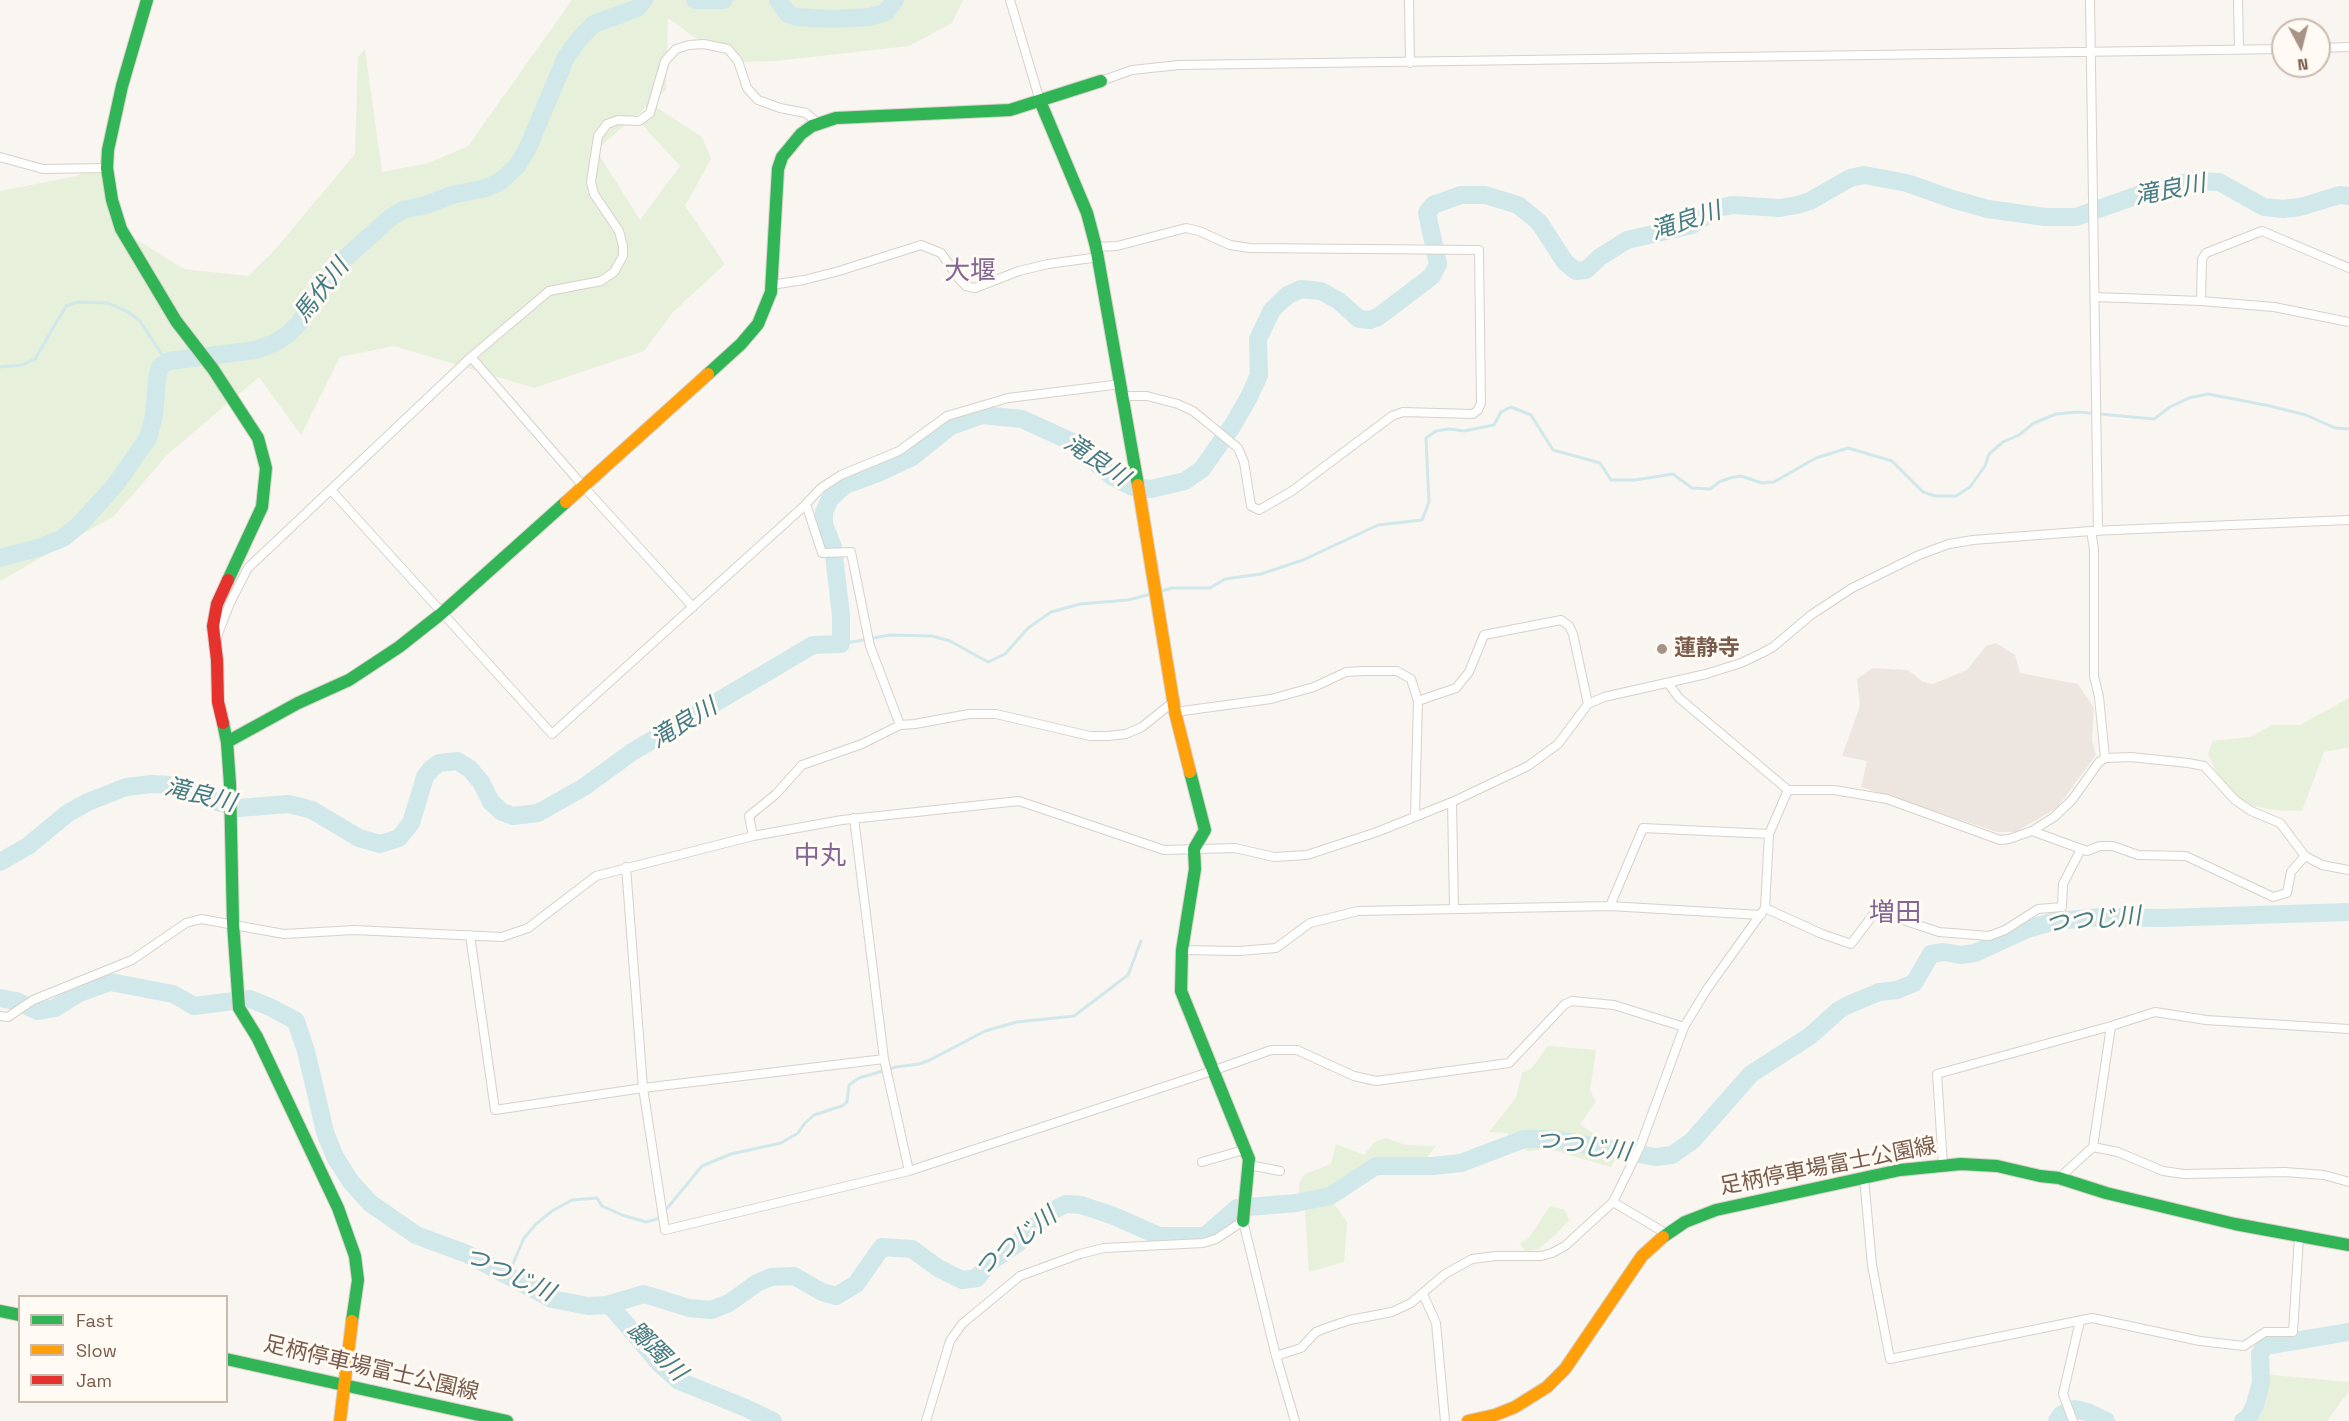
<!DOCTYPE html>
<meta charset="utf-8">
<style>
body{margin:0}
#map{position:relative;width:2349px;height:1421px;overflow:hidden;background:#f9f5f0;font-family:"Space Grotesk",sans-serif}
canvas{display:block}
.legend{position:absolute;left:18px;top:1295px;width:210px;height:108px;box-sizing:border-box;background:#fffaf3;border:2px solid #cabbb1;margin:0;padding:8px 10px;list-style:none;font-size:18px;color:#7a5c4d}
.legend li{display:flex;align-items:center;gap:12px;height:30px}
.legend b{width:30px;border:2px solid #cabbb1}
.north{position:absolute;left:2271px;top:18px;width:60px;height:60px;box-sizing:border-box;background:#fffaf3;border:2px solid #cabbb1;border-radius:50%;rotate:173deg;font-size:16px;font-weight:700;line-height:24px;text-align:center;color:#7a5c4d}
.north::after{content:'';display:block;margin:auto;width:21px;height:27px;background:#a69286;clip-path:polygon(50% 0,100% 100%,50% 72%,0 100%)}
</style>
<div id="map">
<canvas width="2349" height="1421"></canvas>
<ul class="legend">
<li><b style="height:8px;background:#30b455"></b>Fast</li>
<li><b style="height:8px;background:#ff9f0a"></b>Slow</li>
<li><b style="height:8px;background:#e5322d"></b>Jam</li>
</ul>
<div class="north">N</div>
</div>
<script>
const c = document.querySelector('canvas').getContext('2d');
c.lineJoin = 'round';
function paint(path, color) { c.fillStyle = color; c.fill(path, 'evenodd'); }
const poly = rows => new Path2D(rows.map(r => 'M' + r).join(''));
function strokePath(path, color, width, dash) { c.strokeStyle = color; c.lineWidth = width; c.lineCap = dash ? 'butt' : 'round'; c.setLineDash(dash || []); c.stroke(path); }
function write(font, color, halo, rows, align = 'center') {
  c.font = font + ' "Space Grotesk","Noto Sans JP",sans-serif'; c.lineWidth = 6; c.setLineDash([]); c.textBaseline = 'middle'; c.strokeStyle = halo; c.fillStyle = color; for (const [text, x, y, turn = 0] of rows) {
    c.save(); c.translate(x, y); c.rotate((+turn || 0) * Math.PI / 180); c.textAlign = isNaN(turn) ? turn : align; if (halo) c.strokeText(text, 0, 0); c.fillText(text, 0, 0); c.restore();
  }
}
const industrial = poly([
 [1996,643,2015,655,2020,673,2078,684,2094,708,2092,740,2096,755,2057,808,2015,832,1997,832,1861,787,1867,761,1842,756,1860,706,1857,679,1873,668,1908,670,1923,682,1933,684,1967,670,1986,646]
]);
const green = poly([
 [572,0,963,0,952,23,909,46,776,61,745,62,704,44,668,18,666,90,596,150,640,220,680,166,639,121,656,107,702,137,711,159,685,206,725,264,673,312,644,351,534,388,394,346,340,357,301,435,259,377,168,454,114,516,0,581,0,191,77,176,101,163,121,230,184,269,248,276,273,252,355,154,358,57,365,49,382,172,429,163,468,146],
 [2349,698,2349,747,2324,752,2302,811,2276,810,2248,805,2222,784,2208,754,2213,741,2250,737,2272,725,2300,725],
 [1548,1046,1596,1050,1590,1090,1596,1102,1580,1124,1601,1139,1625,1143,1611,1167,1549,1149,1527,1151,1507,1133,1489,1132,1516,1098,1522,1073,1532,1068],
 [1386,1138,1406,1145,1436,1146,1425,1160,1363,1176,1334,1196,1299,1195,1299,1183,1305,1174,1331,1164,1336,1144,1364,1155,1375,1142],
 [1332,1201,1347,1222,1344,1262,1309,1272,1305,1211],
 [1550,1206,1565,1210,1569,1220,1559,1231,1539,1249,1526,1251,1519,1243,1528,1239],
 [2261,1374,2349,1382,2349,1391,2327,1421,2250,1421,2247,1397]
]);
const stream = poly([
 [0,367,22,365,35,359,66,306,78,302,108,303,128,312,140,321,167,362],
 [1158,592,1172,588,1210,588,1225,579,1261,574,1303,560,1378,525,1422,520,1429,502,1426,438,1436,431,1449,429,1464,431,1494,425,1501,412,1511,407,1531,415,1553,450,1600,463,1611,480,1635,480,1673,474,1692,488,1710,489,1719,482,1730,478,1741,476,1762,483,1774,482,1816,458,1848,448,1892,461,1923,492,1935,496,1956,496,1970,487,1985,466,1989,454,2003,442,2019,435,2034,423,2056,414,2078,412,2154,419,2170,407,2189,398,2208,394,2270,406,2306,415,2335,428,2349,429],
 [841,644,890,635,932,636,950,641,988,662,1005,654,1028,628,1051,612,1080,604,1128,600,1151,594],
 [664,1212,702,1166,731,1154,781,1143,798,1133,805,1123,814,1115,842,1106,847,1102,849,1085,859,1078,896,1067,919,1064,930,1060,985,1031,1017,1022,1074,1016,1128,975,1141,941],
 [504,1272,512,1266,524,1238,536,1224,552,1211,572,1200,597,1198,602,1206,622,1215,646,1222,660,1218]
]);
const river = poly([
 [695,0,724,0],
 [778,0,788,14,797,17,831,19,870,17,886,12,895,0],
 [0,558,41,547,63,538,80,524,116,484,148,438,154,416,157,379,160,367,169,361,256,350,274,343,287,335,299,323,330,276,343,260,390,218,403,210,426,205,452,195,486,188,501,181,517,166,527,150,566,57,580,38,594,24,637,8,644,0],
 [0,862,28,846,68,813,88,802,126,787,152,784,171,785,211,800,239,808,288,804,301,807,312,810,359,838,380,844,399,838,411,823,425,777,431,769,439,763,457,761,470,769,481,782,491,802,502,812,513,816,538,813,584,787,632,752,813,645,841,644,841,615,833,547,824,524,824,512,830,499,845,485,878,473,912,457,951,426,982,415,1022,419,1070,441,1113,477,1133,487,1151,489,1185,481,1202,469,1233,425,1249,397,1259,375,1258,339,1272,310,1278,304,1288,295,1301,289,1321,291,1339,301,1359,319,1370,320,1378,317,1432,276,1438,264,1427,213,1433,205,1461,195,1485,195,1518,205,1539,222,1565,262,1576,271,1586,270,1600,257,1627,240,1692,225,1718,208,1732,205,1780,208,1797,205,1810,201,1850,178,1864,175,1907,183,1952,199,1988,209,2045,217,2076,217,2158,188,2192,181,2219,182,2264,207,2283,209,2300,207,2340,195,2349,196],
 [0,998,16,1001,38,1011,55,1008,79,993,110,982,173,994,194,1006,250,999,272,1008,296,1021,306,1051,325,1132,335,1157,351,1182,370,1203,416,1235,467,1254,552,1299,588,1306,607,1305,644,1294,689,1308,711,1310,729,1303,757,1283,771,1277,794,1276,822,1292,836,1296,856,1284,882,1247,912,1249,938,1268,962,1280,977,1278,990,1262,1018,1243,1050,1212,1066,1204,1081,1205,1114,1216,1159,1236,1205,1236,1237,1208,1296,1203,1330,1196,1376,1166,1433,1166,1461,1163,1524,1139,1553,1139,1656,1157,1672,1155,1692,1141,1751,1074,1810,1036,1839,1010,1848,1005,1879,992,1897,990,1914,983,1931,954,1944,952,1961,955,1975,953,2027,929,2056,921,2101,917,2162,918,2349,912],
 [609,1304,659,1363,679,1381,746,1408,773,1421],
 [2057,1421,2061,1415,2075,1409,2087,1412,2106,1421],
 [2243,1421,2248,1418,2255,1405,2261,1382,2260,1354,2265,1346,2349,1332]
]);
const street = poly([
 [1010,0,1040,101],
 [1409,0,1410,63],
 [2090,0,2098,531],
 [2238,0,2239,50],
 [2319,48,2349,47],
 [1101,81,1132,70,1179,65,2283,49],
 [0,157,43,169,107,168],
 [1096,247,1117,246,1186,228,1199,231,1230,245,1250,248,1479,250,1481,403,1478,410,1473,414,1403,412,1392,416,1292,491,1259,510,1251,506,1244,462,1238,448,1209,424,1193,411,1178,404,1147,396,1124,396],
 [771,285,804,280,839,271,921,245,941,253,960,280,966,286,975,288,1019,271,1048,264,1099,257],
 [2095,297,2201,301,2274,307,2349,322],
 [2201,301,2202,259,2206,253,2262,231,2349,268],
 [471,357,583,486,693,607],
 [331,490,552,734,803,507,821,488,841,475,899,451,947,416,1008,398,1121,384],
 [806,504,822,553,851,552,870,646,900,725],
 [2091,531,2094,549,2094,676,2099,697,2105,758],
 [216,639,230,603,248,568,471,357,549,291,601,281,614,272,623,256,623,246,619,231,594,194,591,182,598,136,607,124,618,120,639,121,650,113,665,61,676,49,689,45,704,44,728,49,738,61,747,88,758,100,780,108,806,113,818,123],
 [1668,683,1679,698,1788,790,1834,790,1887,799,2000,840,2009,839,2032,831,2054,817,2072,800,2099,762,2105,758,2131,757,2188,763,2204,766,2235,800,2251,811,2280,823,2305,856],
 [1175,712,1271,699,1314,687,1346,672,1363,671,1397,671,1411,679,1418,701],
 [1452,802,1454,909],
 [1415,816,1418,701,1456,688,1469,672,1484,635,1561,620,1569,626,1573,634,1588,704],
 [854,818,884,1059,909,1171],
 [2032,831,2087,851,2100,846,2113,846,2138,855,2186,856,2273,897,2287,893,2291,872,2305,856,2322,865,2349,870],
 [753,836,749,816,776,794,802,765,862,744,900,725,915,724,969,714,996,714,1090,736,1107,736,1126,734,1142,727,1173,702],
 [626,867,643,1088,665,1230,909,1171,1215,1070,1271,1050,1297,1050,1354,1076,1376,1081,1509,1063,1565,1004,1572,1001,1614,1005,1684,1027],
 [1610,906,1643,828,1769,834],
 [1765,908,1822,934,1851,944,1876,911,1939,932,1989,936,2005,930,2038,909,2062,907,2063,884,2081,849],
 [470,935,495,1110,643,1088,884,1059],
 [1182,950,1239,951,1276,948,1310,923,1358,911,1610,906,1761,915],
 [0,1016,8,1017,33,1000,132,960,186,923,201,919,284,934,354,930,502,937,528,928,596,876,753,836,842,820,1019,801,1164,850,1235,848,1274,857,1307,855,1377,832,1452,802,1528,766,1558,744,1588,704,1604,697,1706,674,1741,663,1762,653,1773,647,1811,615,1852,588,1919,555,1949,544,1973,540,2091,531,2349,520],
 [2093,1147,2111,1026],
 [1202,1162,1247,1149],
 [1249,1165,1280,1171],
 [1943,1165,1937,1074,2111,1026,2155,1012,2206,1020,2349,1029],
 [1864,1178,1872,1265,1890,1359,2092,1318,2200,1341,2244,1346,2265,1332,2293,1332,2299,1237],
 [2059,1178,2093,1147,2118,1152,2163,1171,2184,1174,2285,1172,2324,1175,2349,1182],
 [1667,1234,1613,1202,1640,1147,1684,1027,1707,989,1765,908,1769,834,1788,790],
 [1423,1294,1436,1323,1445,1421],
 [1276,1356,1301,1348,1316,1332,1326,1328,1350,1320,1392,1312,1411,1303,1445,1274,1472,1259,1496,1256,1541,1256,1552,1253,1565,1246,1613,1202],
 [926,1421,950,1341,962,1324,1020,1276,1080,1254,1104,1248,1203,1243,1216,1239,1243,1221,1276,1356,1295,1421],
 [2073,1421,2063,1394,2080,1321]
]);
const fast = poly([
 [147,0,122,86,108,150,107,168,112,200,121,229,176,321,213,369,258,438,266,468,262,507,228,580],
 [1040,101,1087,213,1096,247,1138,485],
 [708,374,741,344,758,324,771,292,778,169,782,157,801,134,812,126,836,118,1010,110,1101,81],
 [223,723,227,742,230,784,233,923,239,1008,257,1037,338,1208,355,1256,358,1280,352,1321],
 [227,742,298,703,349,680,399,647,442,613,566,502],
 [1190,772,1205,830,1194,849,1195,869,1182,950,1181,991,1249,1159,1243,1221],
 [1663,1237,1685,1222,1716,1210,1900,1170,1961,1164,1997,1166,2040,1176,2059,1178,2106,1193,2235,1224,2349,1245],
 [0,1311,20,1315],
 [226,1359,507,1421]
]);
const slow = poly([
 [1138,485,1175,712,1190,772],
 [566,502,708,374],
 [340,1421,352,1321],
 [1468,1421,1495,1415,1515,1407,1547,1387,1565,1369,1642,1256,1663,1237]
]);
const jam = poly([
 [223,723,218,702,217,660,213,626,217,604,228,580]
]);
const markers = [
 [1662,649,6,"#a69286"]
];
const poiNames = [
 ["蓮静寺",1674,649]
];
const streetNames = [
 ["足柄停車場富士公園線",1828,1167,-11],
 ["足柄停車場富士公園線",371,1369,13]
];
const waterNames = [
 ["滝良川",2170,191,-11],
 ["滝良川",1686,222,-18],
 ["馬伏川",322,291,-52],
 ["滝良川",1096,461,34],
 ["滝良川",684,724,-31],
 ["滝良川",200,796,14],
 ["つつじ川",2093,921,-5],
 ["つつじ川",1583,1147,8],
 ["つつじ川",1016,1243,-38],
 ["つつじ川",509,1275,25],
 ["躑躅川",656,1352,45]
];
const quarterNames = [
 ["大堰",970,272],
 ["中丸",820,857],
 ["増田",1895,914]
];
paint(industrial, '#ede5e0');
paint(green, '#e7f0db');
strokePath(stream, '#d0e8ea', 3);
strokePath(river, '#d0e8ea', 18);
strokePath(street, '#d7d1cb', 10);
strokePath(fast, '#d9d2cb', 14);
strokePath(slow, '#d9d2cb', 14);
strokePath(jam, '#d9d2cb', 14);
strokePath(street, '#fefefd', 8);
strokePath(fast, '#30b455', 12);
strokePath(slow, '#ff9f0a', 12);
strokePath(jam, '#e5322d', 12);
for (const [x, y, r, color] of markers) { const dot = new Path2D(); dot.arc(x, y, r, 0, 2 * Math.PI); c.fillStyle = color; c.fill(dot); strokePath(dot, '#fffaf3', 2); }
write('bold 22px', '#7a5c4d', '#fffaf3', poiNames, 'left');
write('22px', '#7a5c4d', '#fffaf3', streetNames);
write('italic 24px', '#437c86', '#fffaf3', waterNames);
write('26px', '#846695', '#fffaf3', quarterNames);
</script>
